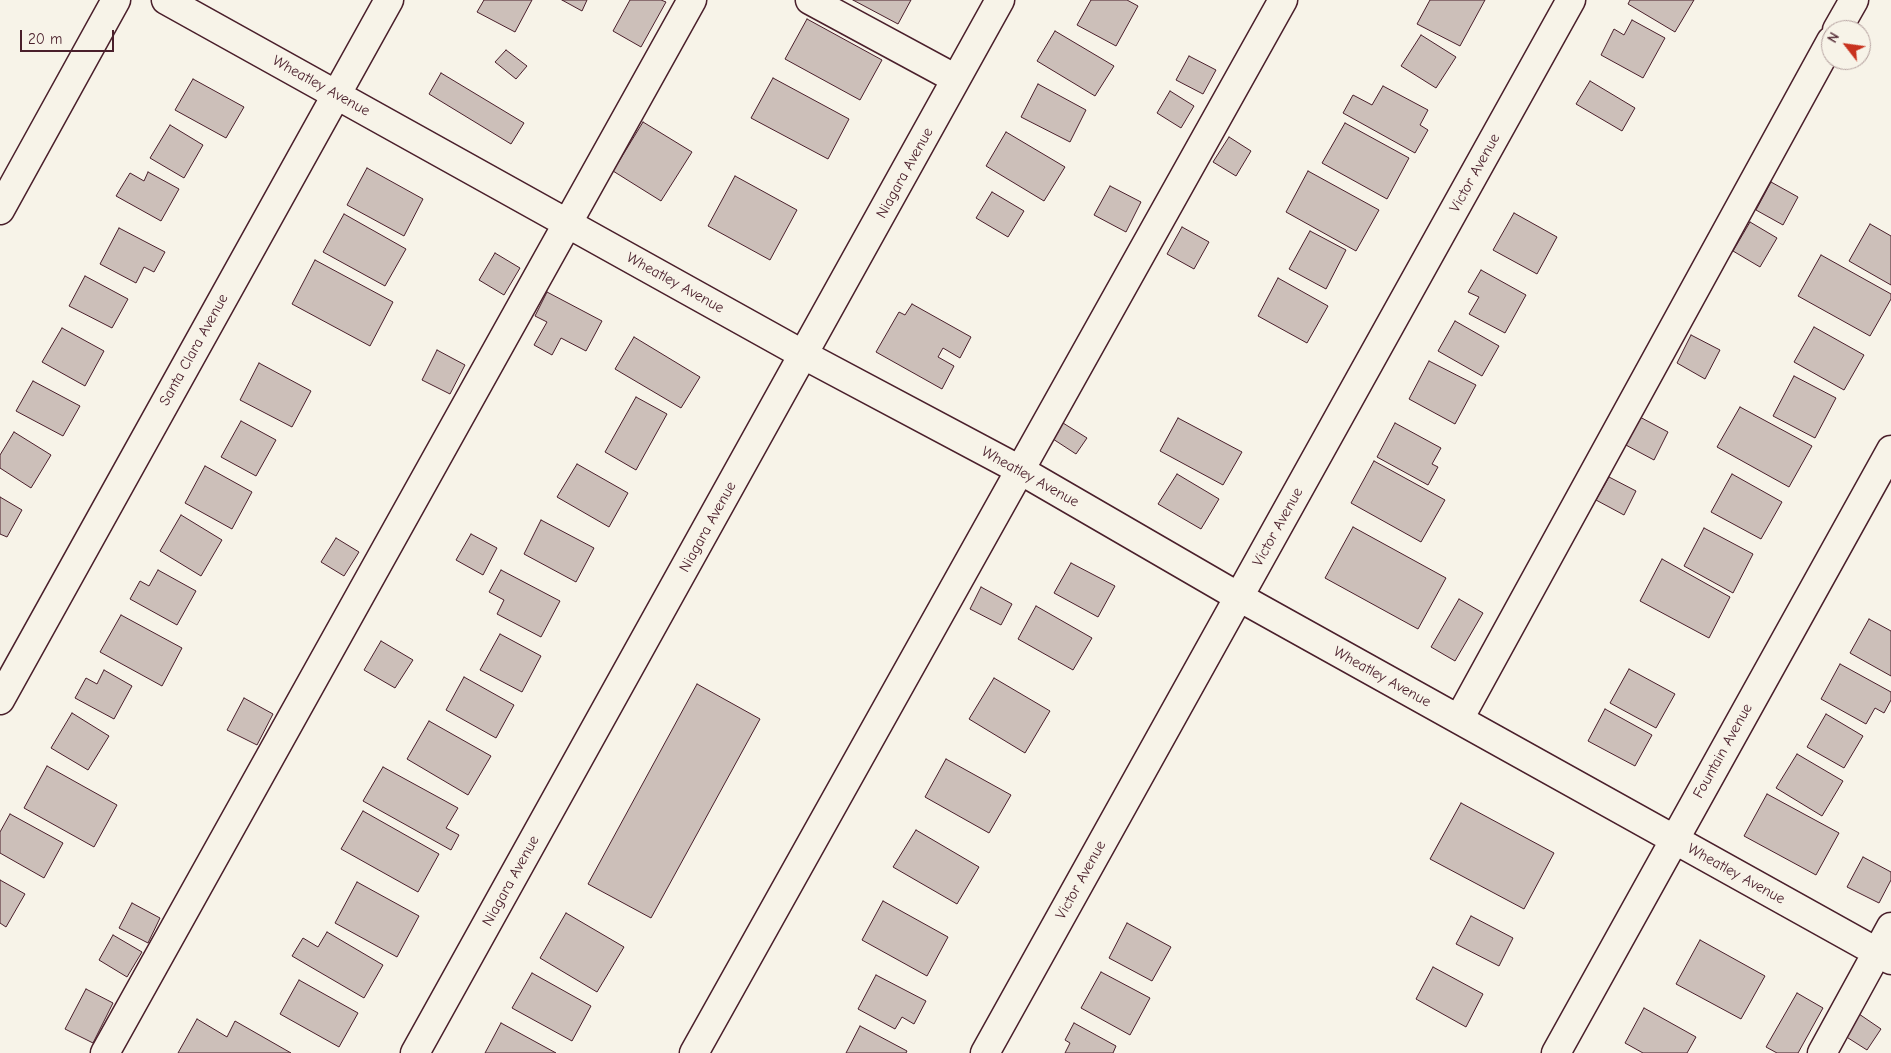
<!DOCTYPE html>
<style>
body{margin:0}
#map{position:relative;width:1891px;height:1053px;overflow:hidden;background:#f7f3e8;font-family:"Comic Neue",sans-serif}
canvas{display:block}
.north{position:absolute;left:1821px;top:20px;width:50px;height:50px;box-sizing:border-box;background:#f7f3e8;border:1px solid #b29e9c;border-radius:50%;rotate:300deg;font-size:14px;font-weight:700;line-height:20px;text-align:center;color:#4a1f2b}
.north::after{content:'';display:block;margin:auto;width:18px;height:22px;background:#c8321e;clip-path:polygon(50% 0,100% 100%,50% 72%,0 100%)}
.scale{position:absolute;left:20px;top:30px;width:94px;height:22px;box-sizing:border-box;border:2px solid #4a1f2b;border-top:0;padding-left:6px;font-size:15px;line-height:18px;white-space:nowrap;color:#4a1f2b;-webkit-text-stroke:4px #f7f3e8;paint-order:stroke}
</style>
<div id="map">
<canvas width="1891" height="1053"></canvas>
<div class="north">N</div>
<div class="scale">20 m</div>
</div>
<script>
const c = document.querySelector('canvas').getContext('2d');
c.lineJoin = 'round';
function paint(path, color) { c.fillStyle = color; c.fill(path, 'evenodd'); }
const poly = rows => new Path2D(rows.map(r => 'M' + r).join(''));
function strokePath(path, color, width, dash) { c.strokeStyle = color; c.lineWidth = width; c.lineCap = dash ? 'butt' : 'round'; c.setLineDash(dash || []); c.stroke(path); }
function write(font, color, halo, rows, align = 'center') {
  c.font = font + ' "Comic Neue",sans-serif'; c.lineWidth = 5; c.setLineDash([]); c.textBaseline = 'middle'; c.strokeStyle = halo; c.fillStyle = color; for (const [text, x, y, turn = 0] of rows) {
    c.save(); c.translate(x, y); c.rotate((+turn || 0) * Math.PI / 180); c.textAlign = isNaN(turn) ? turn : align; if (halo) c.strokeText(text, 0, 0); c.fillText(text, 0, 0); c.restore();
  }
}
const building = poly([
 [484,0,532,0,515,32,477,12,484,0],
 [562,0,587,0,582,11,562,0],
 [630,0,661,0,666,2,641,47,613,31,630,0],
 [853,0,911,0,898,24,853,0],
 [1091,0,1127,0,1138,6,1116,46,1077,25,1091,0],
 [1430,0,1485,0,1460,46,1417,24,1430,0],
 [1630,0,1694,0,1675,32,1628,4,1630,0],
 [807,19,882,60,860,100,785,59,807,19],
 [1632,20,1665,38,1643,78,1601,55,1614,29,1624,35,1632,20],
 [1055,31,1114,66,1095,96,1037,61,1055,31],
 [1421,35,1456,57,1436,88,1401,66,1421,35],
 [506,50,527,66,516,79,495,62,506,50],
 [1189,56,1216,70,1203,94,1176,80,1189,56],
 [441,73,524,123,511,144,429,94,441,73],
 [773,78,849,119,828,159,751,118,773,78],
 [193,79,244,107,226,138,175,110,193,79],
 [1590,81,1635,108,1622,131,1576,104,1590,81],
 [1038,84,1086,110,1070,142,1021,117,1038,84],
 [1383,86,1428,110,1420,125,1428,130,1415,153,1343,113,1353,95,1372,105,1383,86],
 [1170,91,1194,106,1181,128,1157,113,1170,91],
 [643,122,692,152,661,201,613,171,643,122],
 [1345,123,1409,158,1387,199,1322,163,1345,123],
 [170,125,203,145,184,178,150,158,170,125],
 [1006,132,1065,167,1044,201,986,166,1006,132],
 [1229,137,1251,151,1236,176,1213,162,1229,137],
 [367,168,423,199,404,236,347,205,367,168],
 [1308,171,1379,210,1356,251,1286,212,1308,171],
 [148,172,179,189,161,221,116,196,130,173,144,181,148,172],
 [735,176,797,210,770,260,708,226,735,176],
 [1771,182,1798,197,1783,225,1756,210,1771,182],
 [1110,186,1141,202,1126,232,1094,215,1110,186],
 [992,192,1024,211,1008,237,976,218,992,192],
 [1514,213,1557,237,1537,274,1493,250,1514,213],
 [344,214,406,249,385,286,323,252,344,214],
 [1750,222,1777,238,1760,267,1733,251,1750,222],
 [1870,224,1891,236,1891,285,1849,261,1870,224],
 [1182,227,1209,242,1194,269,1167,254,1182,227],
 [119,228,165,252,154,272,144,267,136,283,100,264,119,228],
 [1310,231,1346,250,1326,289,1289,269,1310,231],
 [495,253,520,268,504,295,479,280,495,253],
 [1821,255,1891,294,1891,299,1870,336,1798,296,1821,255],
 [315,260,393,302,370,346,292,304,315,260],
 [1481,270,1526,295,1505,333,1469,314,1479,297,1468,292,1481,270],
 [85,276,128,299,112,328,69,306,85,276],
 [1278,278,1328,306,1307,343,1258,316,1278,278],
 [547,292,602,321,586,351,561,338,552,355,534,345,547,322,535,316,547,292],
 [912,304,971,337,960,358,943,348,938,357,954,366,942,389,876,352,899,312,905,315,912,304],
 [1455,321,1499,346,1482,376,1438,351,1455,321],
 [1814,327,1864,355,1844,390,1794,362,1814,327],
 [62,328,104,351,85,386,42,362,62,328],
 [1691,335,1720,350,1705,379,1677,363,1691,335],
 [634,337,700,377,681,408,615,369,634,337],
 [437,350,465,365,450,394,422,380,437,350],
 [1429,361,1476,385,1455,424,1409,399,1429,361],
 [259,363,311,391,292,427,240,400,259,363],
 [1794,376,1836,398,1815,438,1773,416,1794,376],
 [33,381,80,406,63,436,16,411,33,381],
 [636,397,667,414,636,470,605,452,636,397],
 [1740,407,1812,446,1789,487,1717,447,1740,407],
 [1638,416,1668,432,1654,460,1624,444,1638,416],
 [1178,418,1242,452,1223,485,1160,451,1178,418],
 [241,421,276,440,256,476,221,457,241,421],
 [1063,423,1087,438,1076,454,1053,439,1063,423],
 [1395,423,1441,448,1432,464,1438,467,1428,485,1377,457,1395,423],
 [14,432,51,455,31,488,0,468,0,455,14,432],
 [1374,461,1445,500,1421,542,1351,503,1374,461],
 [577,464,628,493,609,527,557,497,577,464],
 [205,466,252,492,232,529,185,503,205,466],
 [1177,474,1219,499,1201,529,1158,504,1177,474],
 [1732,474,1782,502,1761,539,1711,512,1732,474],
 [1609,477,1636,491,1624,515,1596,500,1609,477],
 [0,497,22,510,7,537,0,534,0,497],
 [181,515,222,540,201,576,160,551,181,515],
 [541,520,594,548,576,582,524,554,541,520],
 [1353,527,1446,578,1418,629,1325,578,1353,527],
 [1704,528,1753,554,1733,593,1684,566,1704,528],
 [471,534,497,548,483,575,456,560,471,534],
 [336,538,359,552,344,576,321,562,336,538],
 [1662,559,1730,597,1709,638,1640,601,1662,559],
 [1071,563,1115,586,1098,617,1054,593,1071,563],
 [158,570,196,591,177,625,130,599,140,581,149,586,158,570],
 [501,570,560,601,541,637,497,614,504,600,489,592,501,570],
 [981,587,1012,604,1001,625,970,609,981,587],
 [1459,599,1483,613,1455,661,1431,647,1459,599],
 [1036,606,1092,638,1073,670,1018,639,1036,606],
 [121,615,182,648,162,686,100,652,121,615],
 [1869,619,1891,631,1891,676,1850,653,1869,619],
 [500,634,541,656,522,692,480,670,500,634],
 [381,641,413,660,395,688,364,670,381,641],
 [1840,664,1891,692,1891,700,1884,713,1875,708,1866,724,1821,699,1840,664],
 [1629,669,1675,694,1656,728,1610,703,1629,669],
 [104,670,132,686,114,719,75,698,86,678,97,684,104,670],
 [464,677,514,705,496,738,446,710,464,677],
 [994,678,1050,711,1025,753,969,719,994,678],
 [697,684,760,719,651,918,588,884,697,684],
 [244,698,273,714,257,745,227,730,244,698],
 [1605,709,1652,735,1635,766,1588,741,1605,709],
 [72,713,109,736,88,770,51,748,72,713],
 [1826,714,1863,736,1844,768,1807,747,1826,714],
 [429,721,491,756,468,795,407,759,429,721],
 [1797,754,1843,781,1822,816,1776,788,1797,754],
 [946,759,1011,795,989,833,925,797,946,759],
 [47,766,117,805,94,847,24,808,47,766],
 [383,767,458,808,446,828,459,835,451,850,363,801,383,767],
 [1767,794,1839,833,1816,875,1744,836,1767,794],
 [1461,803,1554,853,1524,909,1430,859,1461,803],
 [363,811,439,854,418,892,341,849,363,811],
 [10,814,63,843,44,878,0,853,0,832,10,814],
 [916,830,979,867,957,904,893,867,916,830],
 [1863,857,1891,872,1891,880,1879,903,1847,887,1863,857],
 [0,880,25,894,6,927,0,923,0,880],
 [357,882,419,916,397,957,335,923,357,882],
 [883,901,948,937,927,976,862,940,883,901],
 [132,903,160,918,148,943,119,928,132,903],
 [566,913,624,947,597,992,540,958,566,913],
 [1471,916,1513,938,1499,966,1456,944,1471,916],
 [1127,923,1171,947,1152,981,1109,958,1127,923],
 [327,932,383,965,364,998,292,956,303,938,318,947,327,932],
 [113,935,142,952,127,977,99,960,113,935],
 [1700,940,1765,976,1741,1019,1676,984,1700,940],
 [1433,967,1483,994,1466,1027,1416,999,1433,967],
 [1101,972,1150,998,1130,1035,1081,1008,1101,972],
 [532,973,591,1006,572,1041,512,1008,532,973],
 [876,975,926,1001,914,1024,902,1017,895,1029,858,1009,876,975],
 [299,980,358,1013,339,1047,280,1014,299,980],
 [86,989,113,1003,93,1043,65,1029,86,989],
 [1797,993,1823,1008,1798,1053,1777,1053,1766,1047,1797,993],
 [1644,1008,1696,1037,1687,1053,1643,1053,1625,1043,1644,1008],
 [1859,1014,1881,1029,1867,1050,1845,1036,1859,1014],
 [197,1019,227,1037,235,1021,291,1053,178,1053,197,1019],
 [501,1023,556,1053,485,1053,501,1023],
 [1074,1023,1116,1046,1113,1053,1065,1053,1070,1043,1065,1040,1074,1023],
 [860,1026,907,1051,906,1053,846,1053,860,1026]
]);
const minor = poly([
 [166,0,804,355,1020,470,1239,597,1891,960],
 [810,0,956,79],
 [1837,30,1854,0],
 [0,210,116,0],
 [0,700,389,0],
 [1459,719,1831,41],
 [105,1053,692,0],
 [415,1053,1000,0],
 [694,1053,1283,0],
 [985,1053,1571,0],
 [1556,1053,1891,450],
 [1822,1053,1891,927]
]);
const streetNames = [
 ["Wheatley Avenue",321,86,29],
 ["Niagara Avenue",905,173,-61],
 ["Victor Avenue",1475,173,-61],
 ["Wheatley Avenue",675,283,29],
 ["Santa Clara Avenue",194,350,-61],
 ["Wheatley Avenue",1030,477,29],
 ["Niagara Avenue",708,527,-61],
 ["Victor Avenue",1278,527,-61],
 ["Wheatley Avenue",1382,677,29],
 ["Fountain Avenue",1723,751,-61],
 ["Wheatley Avenue",1736,874,29],
 ["Victor Avenue",1081,880,-61],
 ["Niagara Avenue",511,881,-61]
];
paint(building, '#ccbfb9');
strokePath(building, '#4a1f2b', 1);
strokePath(minor, '#4a1f2b', 31);
strokePath(minor, '#f7f3e8', 28);
write('15px', '#4a1f2b', '#f7f3e8', streetNames);
</script>
